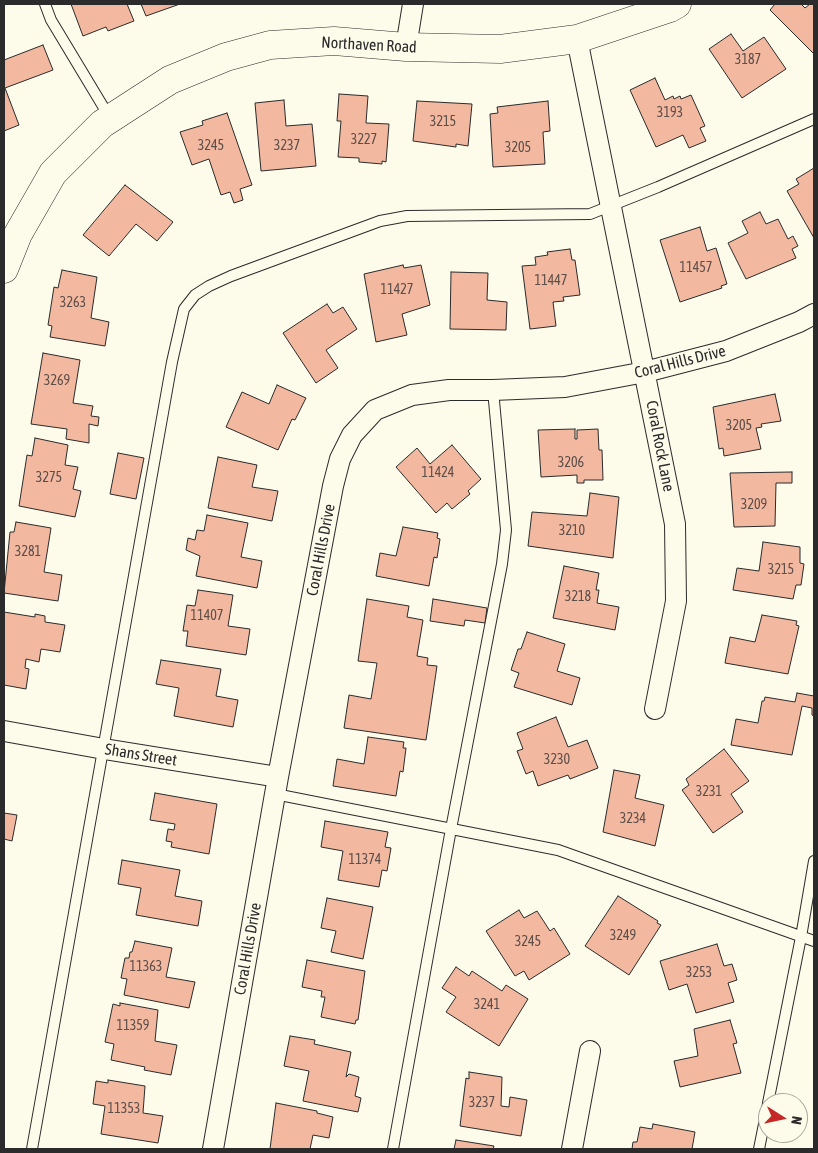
<!DOCTYPE html>
<style>
body{margin:0}
#map{position:relative;width:818px;height:1153px;overflow:hidden;background:#fdfbea;font-family:"Asap Condensed",sans-serif}
canvas{display:block}
.frame{position:absolute;inset:0;border:5px solid #2b2b2b;pointer-events:none}
.north{position:absolute;left:758px;top:1093px;width:50px;height:50px;box-sizing:border-box;background:#fdfbea;border:1px solid #a9a89e;border-radius:50%;rotate:100deg;font-size:14px;font-weight:700;line-height:20px;text-align:center;color:#2b2b2b}
.north::after{content:'';display:block;margin:auto;width:18px;height:22px;background:#c62828;clip-path:polygon(50% 0,100% 100%,50% 72%,0 100%)}
</style>
<div id="map">
<canvas width="818" height="1153"></canvas>
<div class="frame"></div>
<div class="north">N</div>
</div>
<script>
const c = document.querySelector('canvas').getContext('2d');
c.lineJoin = 'round';
function paint(path, color) { c.fillStyle = color; c.fill(path, 'evenodd'); }
const poly = rows => new Path2D(rows.map(r => 'M' + r).join(''));
function strokePath(path, color, width, dash) { c.strokeStyle = color; c.lineWidth = width; c.lineCap = dash ? 'butt' : 'round'; c.setLineDash(dash || []); c.stroke(path); }
function write(font, color, halo, rows, align = 'center') {
  c.font = font + ' "Asap Condensed",sans-serif'; c.lineWidth = 4; c.setLineDash([]); c.textBaseline = 'middle'; c.strokeStyle = halo; c.fillStyle = color; for (const [text, x, y, turn = 0] of rows) {
    c.save(); c.translate(x, y); c.rotate((+turn || 0) * Math.PI / 180); c.textAlign = isNaN(turn) ? turn : align; if (halo) c.strokeText(text, 0, 0); c.fillText(text, 0, 0); c.restore();
  }
}
const building = poly([
 [71,4,127,4,134,21,108,31,106,27,83,36,71,4],
 [141,4,180,4,146,16,141,4],
 [775,4,801,4,805,8,810,4,814,4,814,54,770,10,775,4],
 [731,34,743,51,764,37,786,69,742,98,709,49,731,34],
 [43,45,53,70,5,88,19,125,4,131,4,60,43,45],
 [655,78,665,100,673,96,674,99,680,96,681,99,691,95,705,126,700,128,706,141,689,148,683,135,656,147,630,90,655,78],
 [339,94,368,96,366,123,389,124,386,162,382,161,382,164,359,162,359,158,338,157,341,121,337,121,339,94],
 [284,100,286,126,312,124,316,166,261,171,255,103,284,100],
 [417,101,472,104,468,146,456,144,456,147,413,141,417,101],
 [548,101,550,131,543,132,545,164,493,167,490,114,498,113,497,107,548,101],
 [227,113,252,185,240,189,243,200,234,203,230,192,221,195,209,159,192,165,180,132,203,125,202,121,227,113],
 [814,168,814,238,787,191,799,184,796,179,814,168],
 [125,185,173,222,157,241,136,224,109,256,83,235,125,185],
 [760,212,766,224,778,219,788,239,793,236,798,246,792,249,796,258,746,279,728,243,748,233,742,221,760,212],
 [700,227,707,251,716,248,727,284,721,286,722,288,680,302,660,240,700,227],
 [570,249,572,260,575,260,580,295,563,297,564,301,553,302,556,326,530,329,522,266,536,265,535,257,548,255,547,252,570,249],
 [403,265,404,268,421,265,430,305,402,314,407,335,376,342,364,274,403,265],
 [62,270,97,277,91,318,109,322,105,346,50,337,52,326,48,325,54,287,58,288,62,270],
 [451,272,488,273,487,300,507,302,506,330,450,329,451,272],
 [327,304,333,313,343,307,357,329,326,350,338,368,316,383,283,333,327,304],
 [43,353,80,360,73,403,93,406,91,416,99,417,98,426,89,424,89,443,66,439,67,429,31,424,43,353],
 [277,385,306,398,295,420,292,419,278,450,226,427,242,392,269,404,277,385],
 [775,394,781,421,761,424,762,427,756,428,761,449,724,456,723,448,719,449,713,407,775,394],
 [575,429,575,439,577,439,577,430,598,429,599,450,602,450,603,480,584,480,584,483,577,483,577,475,541,477,538,430,575,429],
 [35,438,68,445,65,465,78,467,73,489,81,491,75,517,19,506,27,455,32,456,35,438],
 [452,445,481,479,468,491,470,494,452,509,447,503,436,513,396,467,417,448,430,464,452,445],
 [118,453,144,458,136,499,110,494,118,453],
 [218,457,257,465,252,487,278,491,272,521,208,508,218,457],
 [792,472,792,483,776,483,775,526,734,527,730,473,792,472],
 [590,493,619,497,613,558,528,546,532,512,587,516,590,493],
 [207,515,248,523,241,557,262,561,257,588,196,576,200,556,186,550,188,538,195,540,197,530,204,531,207,515],
 [16,522,51,528,44,572,62,575,58,601,4,593,10,532,14,532,16,522],
 [403,527,438,533,437,538,440,539,437,558,434,557,429,586,376,576,380,553,396,556,403,527],
 [763,542,800,547,800,563,804,564,801,585,796,585,793,599,733,590,737,568,759,571,763,542],
 [564,566,599,573,596,590,599,590,597,603,619,607,615,630,553,618,564,566],
 [198,590,233,595,228,626,250,629,246,655,186,646,188,631,183,631,187,605,195,606,198,590],
 [367,599,409,606,407,617,423,620,417,656,428,658,427,665,437,666,426,740,344,728,349,695,371,699,377,663,358,661,367,599],
 [433,599,487,608,485,623,465,620,464,626,430,621,433,599],
 [4,612,35,617,35,614,45,616,45,622,65,625,60,652,41,649,39,662,26,659,25,668,29,669,26,689,4,685,4,612],
 [762,615,797,621,796,625,799,626,788,674,725,663,730,637,755,642,762,615],
 [527,632,565,644,557,671,580,678,572,705,514,687,519,673,511,670,518,649,521,649,527,632],
 [161,660,221,669,216,696,238,700,233,727,174,716,179,688,156,684,161,660],
 [797,693,814,696,814,716,812,715,812,708,802,706,792,755,731,745,736,719,758,723,762,701,764,701,765,697,795,702,797,693],
 [556,717,568,747,587,740,598,768,570,779,568,775,538,786,533,771,526,774,517,751,523,749,517,733,556,717],
 [368,737,404,742,403,748,406,748,403,772,400,771,396,796,333,786,337,759,364,764,368,737],
 [724,749,749,781,731,794,743,812,713,833,682,790,689,785,686,779,724,749],
 [614,770,640,775,635,798,664,805,655,846,603,832,614,770],
 [155,793,217,804,209,854,171,847,172,842,166,841,168,829,174,830,175,824,150,820,155,793],
 [4,813,17,815,12,841,4,839,4,813],
 [325,821,388,832,385,847,391,848,387,871,382,870,379,887,338,880,343,851,321,847,325,821],
 [122,860,180,870,175,896,202,901,198,926,136,915,141,888,118,884,122,860],
 [618,896,658,921,657,923,661,925,629,975,585,946,618,896],
 [327,898,373,907,363,959,331,952,336,931,321,928,327,898],
 [519,910,524,918,537,911,550,931,554,928,570,954,529,980,524,971,515,976,486,931,519,910],
 [135,941,172,948,166,977,195,982,189,1008,124,995,127,979,121,978,125,958,129,958,130,952,132,952,135,941],
 [717,944,724,966,732,964,737,980,728,983,734,1002,696,1013,687,984,669,990,660,961,717,944],
 [307,960,365,971,358,1020,356,1020,355,1024,321,1017,325,997,321,997,322,991,302,987,307,960],
 [456,967,469,976,472,971,502,991,506,985,528,999,499,1046,446,1012,456,997,442,988,456,967],
 [120,1003,158,1010,155,1041,177,1045,171,1075,144,1070,145,1067,111,1060,114,1044,105,1042,113,1004,120,1006,120,1003],
 [730,1020,737,1043,733,1044,741,1073,680,1087,674,1061,698,1056,694,1029,730,1020],
 [290,1036,315,1040,314,1044,351,1052,346,1077,349,1074,359,1077,355,1096,361,1098,358,1112,303,1101,309,1071,284,1066,290,1036],
 [469,1072,502,1077,501,1106,509,1107,510,1097,527,1100,521,1136,460,1126,466,1078,469,1079,469,1072],
 [108,1080,145,1086,143,1113,163,1116,158,1143,101,1134,105,1106,93,1104,96,1081,108,1083,108,1080],
 [276,1103,317,1111,317,1113,333,1117,329,1138,313,1135,310,1149,270,1149,276,1103],
 [653,1124,695,1132,692,1149,632,1149,633,1142,637,1142,640,1127,652,1129,653,1124],
 [456,1140,494,1146,493,1149,454,1149,456,1140]
]);
const lane = poly([
 [45,4,51,20,110,118],
 [275,794,558,850,814,941],
 [768,1103,801,937,814,861],
 [32,1149,172,362,184,309,195,295,209,286,231,276,380,221,391,219,407,216,590,214,658,187,814,119],
 [393,1149,451,829,502,564,506,530,493,390],
 [759,1149,768,1104]
]);
const street = poly([
 [577,39,675,524,676,601,655,709],
 [406,47,413,4],
 [4,731,104,749,278,777],
 [213,1149,278,777,333,486,340,459,352,435,375,410,412,395,449,390,493,390,565,387,645,372,726,351,799,322,814,314],
 [572,1149,590,1051]
]);
const secondary = poly([
 [4,269,18,234,53,173,102,124,170,80,226,57,270,45,334,41,406,47,500,49,577,39,670,8,677,4]
]);
const numberNames = [
 ["3187",748,60],
 ["3193",670,113],
 ["3215",443,122],
 ["3227",364,140],
 ["3245",211,146],
 ["3237",287,146],
 ["3205",518,148],
 ["11457",696,268],
 ["11447",551,281],
 ["11427",397,290],
 ["3263",73,303],
 ["3269",57,381],
 ["3205",739,426],
 ["3206",571,463],
 ["11424",438,473],
 ["3275",49,478],
 ["3209",754,505],
 ["3210",572,531],
 ["3281",28,552],
 ["3215",781,570],
 ["3218",578,597],
 ["11407",207,616],
 ["3230",557,760],
 ["3231",709,792],
 ["3234",633,819],
 ["11374",365,860],
 ["3249",623,936],
 ["3245",528,942],
 ["11363",146,967],
 ["3253",699,973],
 ["3241",487,1005],
 ["11359",133,1026],
 ["3237",482,1103],
 ["11353",124,1109]
];
const streetNames = [
 ["Northaven Road",369,45,3],
 ["Coral Hills Drive",680,362,-14],
 ["Coral Rock Lane",660,446,79],
 ["Coral Hills Drive",321,550,-79],
 ["Shans Street",141,755,9],
 ["Coral Hills Drive",248,949,-80]
];
paint(building, '#f2b8a0');
strokePath(building, '#2b2b2b', 1);
strokePath(lane, '#2b2b2b', 12);
strokePath(street, '#2b2b2b', 22);
strokePath(secondary, '#2b2b2b', 29);
strokePath(lane, '#fdfbea', 10);
strokePath(street, '#fdfbea', 20);
strokePath(secondary, '#fdfbea', 28);
write('14px', '#5d4e48', null, numberNames);
write('16px', '#2b2b2b', '#fdfbea', streetNames);
</script>
